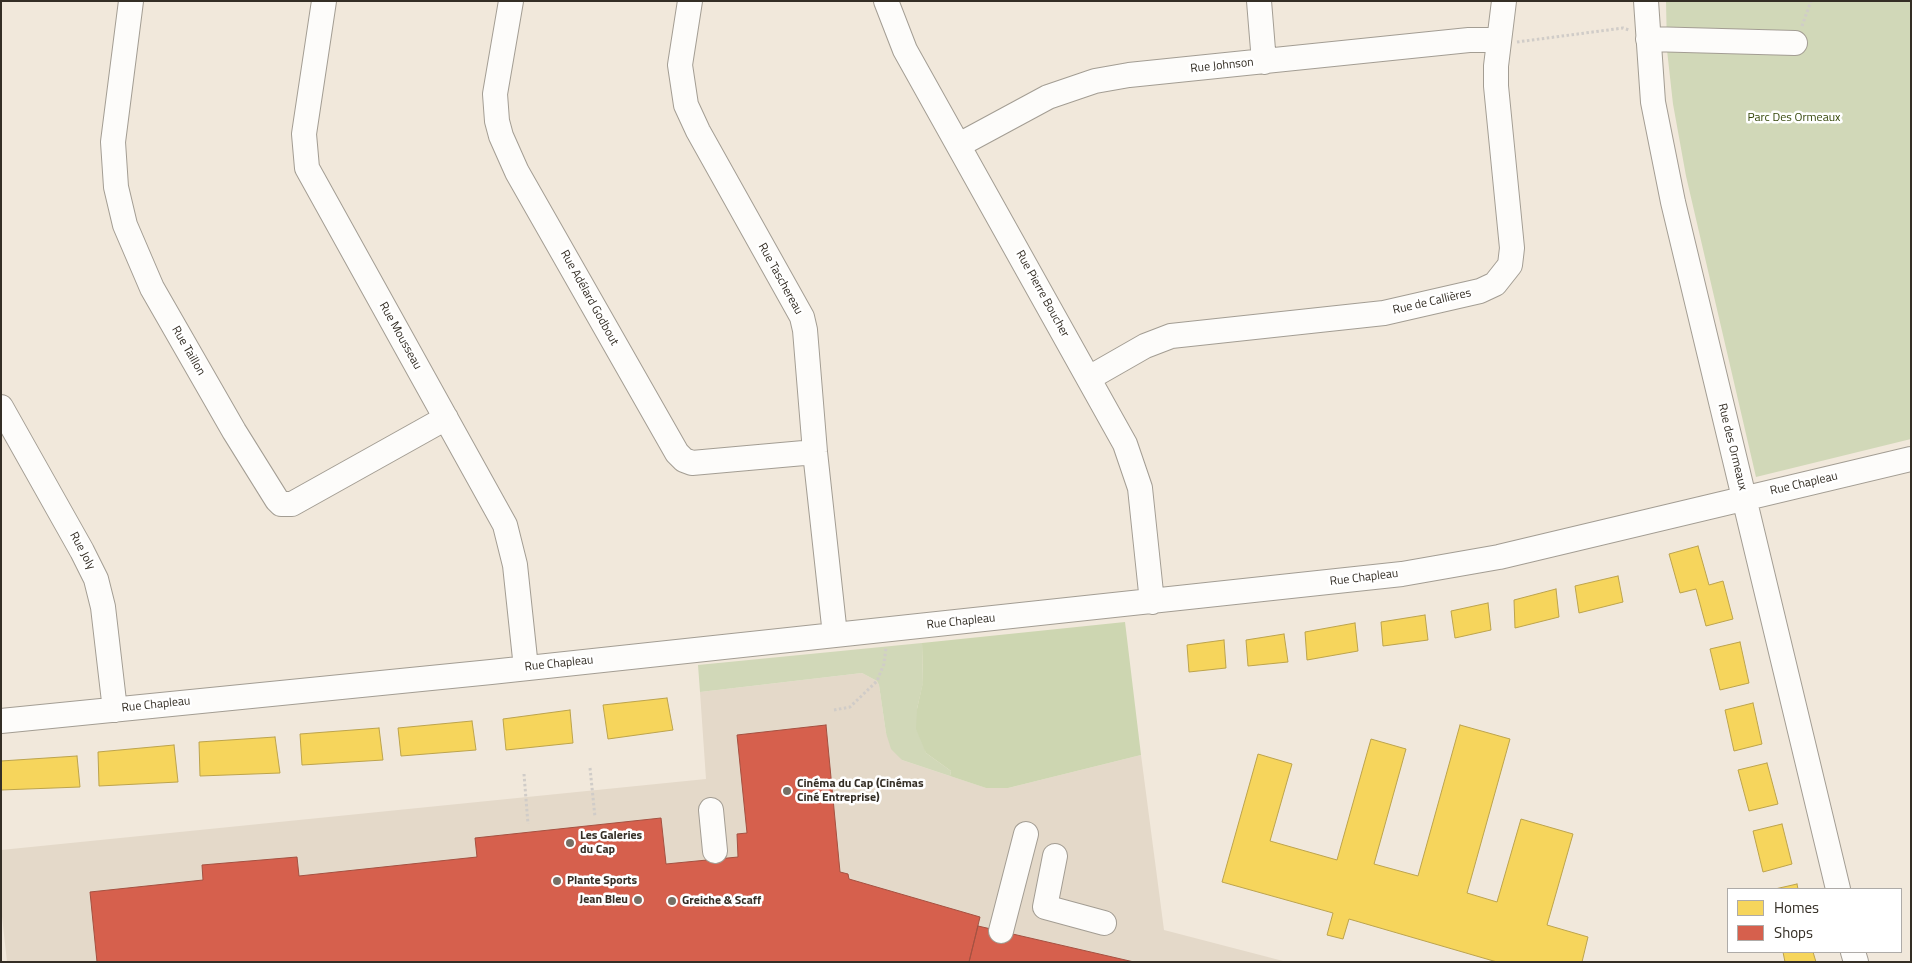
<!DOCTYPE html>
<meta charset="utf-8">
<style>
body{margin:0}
#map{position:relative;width:1912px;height:963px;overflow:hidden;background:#f1e8db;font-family:"Titillium Web",sans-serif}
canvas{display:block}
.frame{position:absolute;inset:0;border:2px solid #342e25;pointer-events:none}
.legend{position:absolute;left:1727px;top:888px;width:175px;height:65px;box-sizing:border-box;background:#fff;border:1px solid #aeaba8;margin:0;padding:6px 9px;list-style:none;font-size:15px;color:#342e25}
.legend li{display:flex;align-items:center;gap:10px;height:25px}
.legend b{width:25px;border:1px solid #aeaba8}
</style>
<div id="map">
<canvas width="1912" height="963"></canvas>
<div class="frame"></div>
<ul class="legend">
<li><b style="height:14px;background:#f6d55c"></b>Homes</li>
<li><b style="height:14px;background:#d6604d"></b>Shops</li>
</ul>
</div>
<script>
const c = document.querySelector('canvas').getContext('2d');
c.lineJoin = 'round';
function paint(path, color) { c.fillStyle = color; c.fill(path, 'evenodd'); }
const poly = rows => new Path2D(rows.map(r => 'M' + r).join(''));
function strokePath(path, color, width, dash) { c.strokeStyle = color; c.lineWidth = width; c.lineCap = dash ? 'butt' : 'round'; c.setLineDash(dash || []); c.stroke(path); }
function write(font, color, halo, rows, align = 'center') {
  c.font = font + ' "Titillium Web",sans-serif'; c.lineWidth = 5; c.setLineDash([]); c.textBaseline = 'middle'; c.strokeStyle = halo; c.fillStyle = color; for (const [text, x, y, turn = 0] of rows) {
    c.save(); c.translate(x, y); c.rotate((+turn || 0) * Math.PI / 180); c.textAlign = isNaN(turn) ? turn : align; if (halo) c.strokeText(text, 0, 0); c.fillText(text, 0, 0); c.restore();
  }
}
const commercial = poly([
 [862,673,877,681,879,685,886,733,902,760,986,788,1008,788,1141,755,1164,930,1287,962,7,962,1,907,1,850,706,779,700,692]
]);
const green = poly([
 [1666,1,1911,1,1911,439,1756,477,1686,176,1673,104,1667,50],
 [922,643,923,683,917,709,926,753,951,771,950,776,902,760,891,749,886,733,879,685,877,681,862,673,700,692,698,665]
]);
const forest = poly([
 [1125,622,1141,755,1008,788,986,788,950,776,951,771,926,753,916,729,917,709,923,682,922,643]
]);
const homes = poly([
 [1698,546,1709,585,1723,581,1733,619,1706,626,1696,589,1680,593,1669,554,1698,546],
 [1618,576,1623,602,1579,613,1575,586,1618,576],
 [1556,589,1559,617,1515,628,1514,600,1556,589],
 [1488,603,1491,630,1455,638,1451,611,1488,603],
 [1425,615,1428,640,1383,646,1381,622,1425,615],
 [1355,623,1358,651,1307,660,1305,632,1355,623],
 [1284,634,1288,662,1248,666,1246,640,1284,634],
 [1224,640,1226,668,1189,672,1187,645,1224,640],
 [1740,642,1749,683,1720,690,1710,649,1740,642],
 [667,698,673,730,608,739,603,705,667,698],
 [1753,703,1762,744,1734,751,1725,710,1753,703],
 [570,710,573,743,506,750,503,719,570,710],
 [472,721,476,750,401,756,398,728,472,721],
 [1460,725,1510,739,1467,893,1497,902,1521,819,1573,834,1547,925,1588,937,1582,962,1497,962,1349,919,1343,939,1327,935,1333,913,1222,882,1258,754,1292,764,1270,841,1337,860,1371,739,1406,749,1374,864,1418,876,1460,725],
 [379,728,383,760,302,765,300,734,379,728],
 [275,737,280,773,200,776,199,742,275,737],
 [174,745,178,782,99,786,98,752,174,745],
 [77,756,80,787,1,790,1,761,77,756],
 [1767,763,1778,804,1749,811,1738,770,1767,763],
 [1782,824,1792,864,1763,872,1753,831,1782,824],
 [1797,884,1798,889,1775,889,1797,884],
 [1783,952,1813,952,1816,962,1785,962,1783,952]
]);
const shops = poly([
 [826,725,840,872,848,874,849,879,980,917,969,962,97,962,90,892,203,880,202,865,297,857,299,876,430,862,477,857,475,838,661,818,666,864,738,857,737,834,747,833,737,735,826,725],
 [978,926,1134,962,969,962,978,926]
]);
const path = poly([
 [1802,26,1811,1],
 [1517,42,1623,28,1629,30],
 [834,710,850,707,877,681,884,664,886,647],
 [590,768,595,817],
 [524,774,528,824]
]);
const minor = poly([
 [131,1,113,142,116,187,125,225,152,288,234,431,277,500,281,504,292,504,446,418],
 [324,1,304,134,307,168,505,525,515,565,526,668],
 [511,1,495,94,497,121,501,136,517,172,677,453,684,460,692,463,815,452],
 [690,1,680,65,686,105,698,131,802,317,805,330,815,452,835,635],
 [886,1,905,50,1125,444,1140,488,1152,602],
 [1259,1,1264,62],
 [1646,1,1653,102,1673,202,1838,889],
 [1648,39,1795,43],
 [959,145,1048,97,1095,81,1129,75,1469,40,1499,40],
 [1089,378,1145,346,1171,336,1384,313,1480,291,1495,284,1510,265,1512,248,1496,86,1496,66,1504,1],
 [1,407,82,551,96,579,103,607,115,710],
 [1,721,491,672,1402,574,1499,557,1911,459],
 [711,810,715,851],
 [1055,856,1045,907,1104,923],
 [1001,931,1026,834],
 [1853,952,1856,962]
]);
const markers = [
 [787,791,5,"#766f65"],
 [570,843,5,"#766f65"],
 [557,881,5,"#766f65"],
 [638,900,5,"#766f65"],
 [672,901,5,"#766f65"]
];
const streetNames = [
 ["Rue Johnson",1222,66,-6],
 ["Rue Taschereau",780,279,61],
 ["Rue Pierre Boucher",1042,294,61],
 ["Rue Adélard Godbout",589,298,61],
 ["Rue de Callières",1432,302,-13],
 ["Rue Mousseau",400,336,61],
 ["Rue Taillon",188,351,60],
 ["Rue des Ormeaux",1732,447,76],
 ["Rue Chapleau",1804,484,-13],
 ["Rue Joly",82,551,62],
 ["Rue Chapleau",1364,578,-7],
 ["Rue Chapleau",961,622,-6],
 ["Rue Chapleau",559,664,-6],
 ["Rue Chapleau",156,705,-6]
];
const parkNames = [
 ["Parc Des Ormeaux",1794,118]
];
const poiNames = [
 ["Cinéma du Cap (Cinémas",797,784],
 ["Ciné Entreprise)",797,798],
 ["Les Galeries",580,836],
 ["du Cap",580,850],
 ["Plante Sports",567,881],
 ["Jean Bleu",628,900,"right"],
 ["Greiche & Scaff",682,901]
];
paint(commercial, '#e4d9c9');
paint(green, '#d1d8b8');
paint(forest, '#cdd6b1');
paint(homes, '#f6d55c');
strokePath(homes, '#bca34c', 1);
paint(shops, '#d6604d');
strokePath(shops, '#a55141', 1);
strokePath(minor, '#a39d93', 26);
strokePath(path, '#d0ccc8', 3, [2.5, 2.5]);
strokePath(minor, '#fdfcfa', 24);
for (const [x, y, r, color] of markers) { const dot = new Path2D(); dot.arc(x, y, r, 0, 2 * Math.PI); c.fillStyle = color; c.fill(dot); strokePath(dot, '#fff', 2); }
write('12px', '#342e25', '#fff', streetNames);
write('12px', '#334608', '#fff', parkNames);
write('bold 12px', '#342e25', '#fff', poiNames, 'left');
</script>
